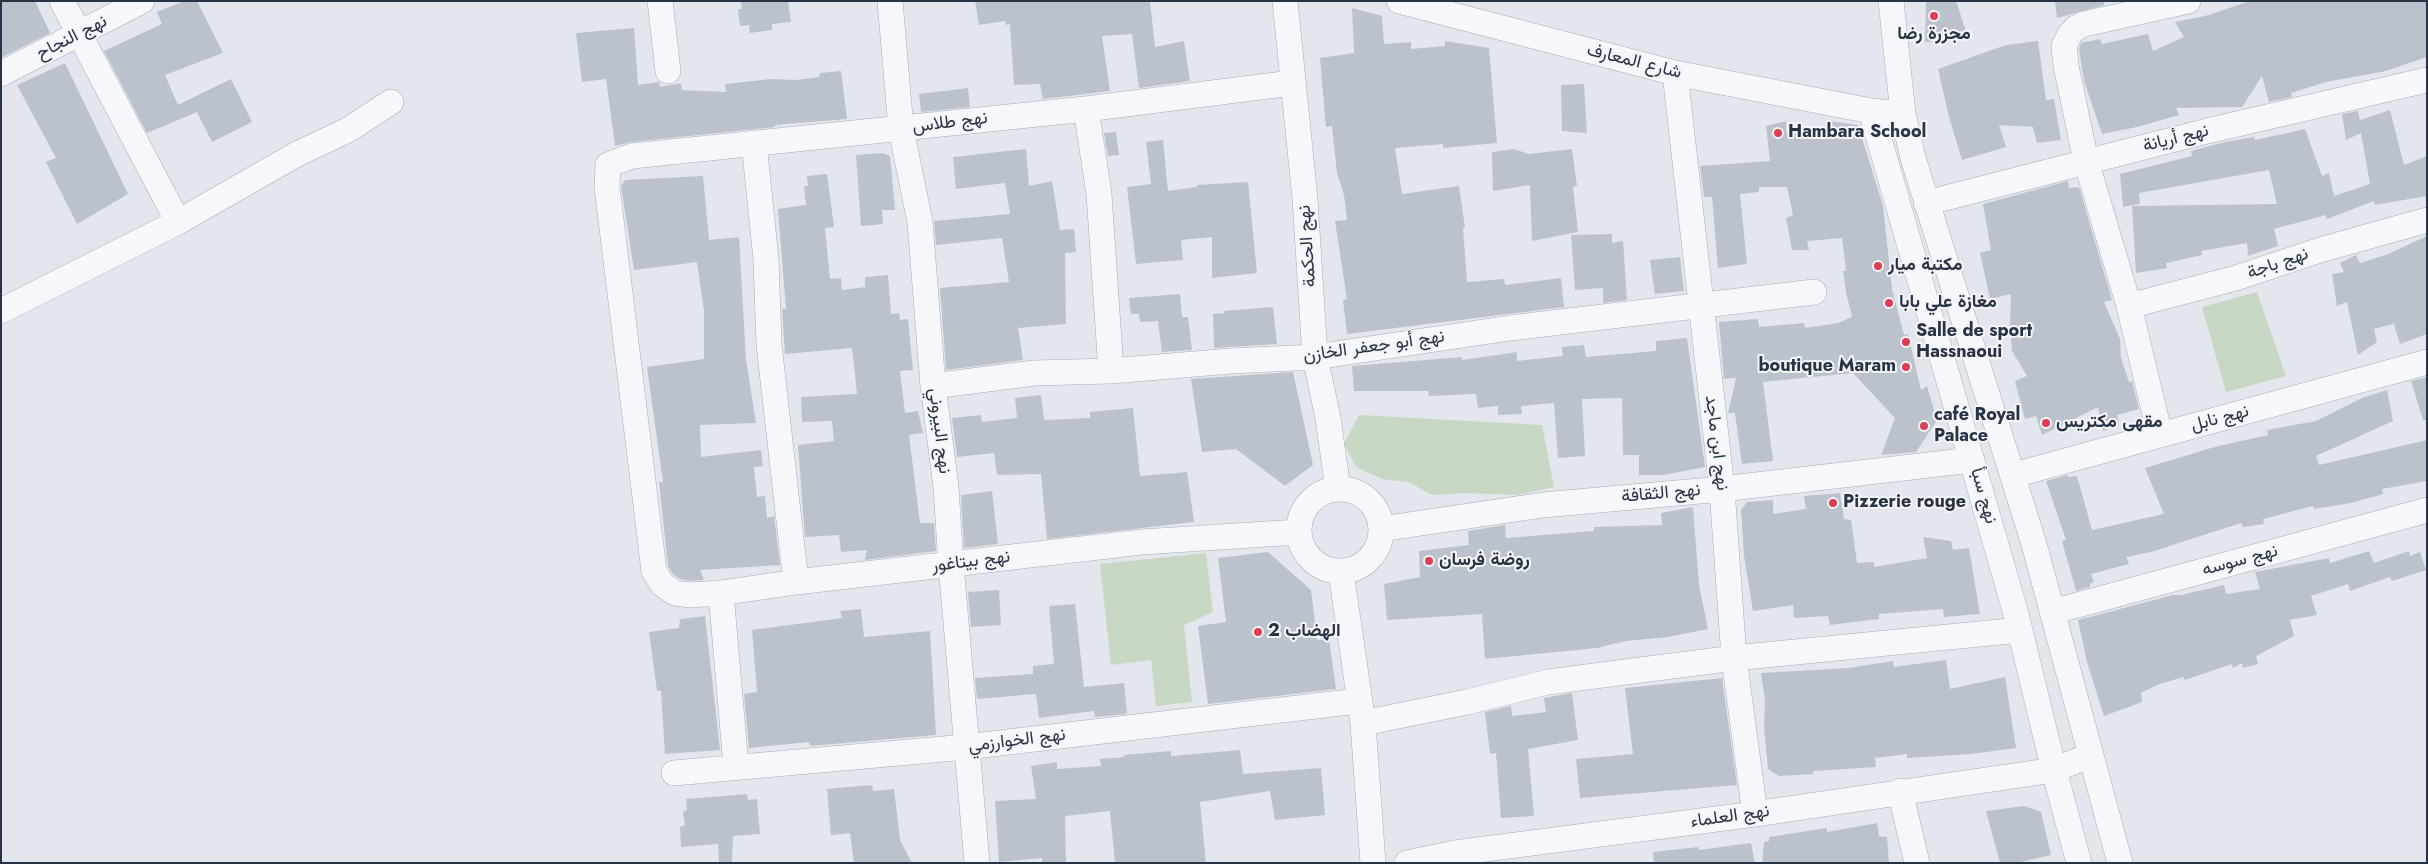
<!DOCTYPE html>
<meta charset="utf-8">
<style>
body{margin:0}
#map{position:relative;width:2428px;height:864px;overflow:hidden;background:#e3e6ec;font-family:Jost,sans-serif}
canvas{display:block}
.frame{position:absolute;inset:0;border:2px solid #293346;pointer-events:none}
</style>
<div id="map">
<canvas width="2428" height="864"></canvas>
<div class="frame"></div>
</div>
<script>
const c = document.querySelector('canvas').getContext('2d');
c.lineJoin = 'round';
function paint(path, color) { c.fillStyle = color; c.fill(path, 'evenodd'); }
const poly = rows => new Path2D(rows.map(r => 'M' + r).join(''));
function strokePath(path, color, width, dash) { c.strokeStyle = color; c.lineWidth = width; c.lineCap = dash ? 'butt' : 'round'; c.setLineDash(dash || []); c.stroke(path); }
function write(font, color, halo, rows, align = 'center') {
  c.font = font + ' Jost,Vazirmatn,sans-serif'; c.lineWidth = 4; c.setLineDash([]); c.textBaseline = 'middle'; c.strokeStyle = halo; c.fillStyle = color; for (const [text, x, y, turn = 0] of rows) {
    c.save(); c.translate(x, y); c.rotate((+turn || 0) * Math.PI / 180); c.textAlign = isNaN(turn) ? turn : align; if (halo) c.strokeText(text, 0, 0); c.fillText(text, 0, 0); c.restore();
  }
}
const green = poly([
 [2257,292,2286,376,2226,392,2202,307],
 [1359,415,1542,425,1554,487,1518,495,1464,493,1432,495,1408,482,1382,479,1356,467,1344,444],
 [1206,553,1213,612,1184,625,1192,702,1156,706,1151,660,1111,665,1100,564]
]);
const building = poly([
 [1,1,35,1,50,33,1,58],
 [184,1,197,1,223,53,165,75,178,105,231,79,252,122,212,142,197,112,147,133,104,51,162,24,157,12],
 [741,1,788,1,791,22,772,24,772,30,750,33,749,25,740,26,738,9,742,9],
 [975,1,1150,1,1155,47,1184,41,1190,81,1139,88,1132,34,1102,36,1110,91,1043,99,1040,84,1014,85,1010,24,1006,25,1005,21,979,25],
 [1926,1,1956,1,1969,40,1925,42],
 [2055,1,2104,1,2104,5,2057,18],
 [2250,1,2427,1,2427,57,2386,71,2326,82,2291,93,2292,97,2269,102,2262,76,2242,107,2176,108,2179,115,2137,127,2102,134,2084,81,2079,49,2081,43,2100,39,2102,44,2148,34,2153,51,2184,37,2175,22,2205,16],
 [1352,8,1382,16,1384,44,1411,42,1411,49,1445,46,1445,41,1489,48,1497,143,1443,148,1443,144,1395,148,1402,194,1459,186,1465,227,1463,228,1467,282,1504,279,1505,285,1561,278,1564,307,1347,334,1343,300,1347,299,1335,221,1347,220,1344,195,1337,173,1332,126,1326,127,1320,58,1354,53],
 [634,28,638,85,659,82,660,87,681,83,682,90,726,92,725,84,771,79,796,80,819,77,820,73,841,71,847,119,775,125,775,127,631,142,615,146,606,79,582,82,576,33],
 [2038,41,2046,100,2054,99,2061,140,2037,143,2033,127,1999,125,2006,147,1962,160,1949,117,1938,69,2006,45],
 [65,63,128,194,77,224,46,162,56,158,17,85],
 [1584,84,1587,133,1562,131,1561,85],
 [968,88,970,107,921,112,919,94],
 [2390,110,2404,165,2427,156,2427,196,2375,205,2374,201,2327,219,2326,215,2274,229,2278,246,2248,256,2247,243,2201,251,2202,255,2166,263,2167,268,2136,273,2132,206,2277,204,2269,170,2139,193,2140,204,2123,207,2120,174,2192,156,2191,151,2225,142,2254,137,2255,140,2305,129,2322,176,2329,173,2334,196,2370,184,2361,133,2346,140,2342,114,2358,111,2360,120],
 [1786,121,1786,131,1829,130,1828,121,1858,125,1883,206,1892,289,1904,335,1908,334,1921,390,1927,386,1937,420,1916,452,1881,455,1895,418,1853,373,1763,382,1773,461,1742,464,1735,413,1728,413,1736,378,1724,379,1719,322,1758,319,1759,327,1804,323,1805,328,1838,323,1852,317,1846,292,1843,271,1846,271,1842,238,1807,241,1809,250,1792,250,1786,218,1793,215,1787,187,1759,187,1759,192,1740,194,1747,264,1718,268,1712,197,1704,197,1700,166,1770,161,1766,126],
 [1116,132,1119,155,1108,156,1104,133],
 [1163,140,1168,191,1197,187,1197,185,1248,182,1257,273,1212,278,1212,237,1181,240,1183,260,1136,264,1127,187,1151,184,1146,142],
 [1026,149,1029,186,1052,181,1060,230,1074,229,1076,252,1065,253,1066,324,1018,328,1023,360,946,370,940,288,1009,282,1002,238,936,245,934,221,1010,214,1005,183,956,189,953,157],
 [1514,149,1529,154,1572,149,1577,186,1573,187,1578,232,1532,241,1530,185,1493,191,1492,152],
 [883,153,890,156,895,210,882,210,883,224,861,226,856,155],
 [827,174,834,227,825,228,830,279,841,278,842,290,865,287,865,277,888,275,891,314,899,313,900,320,908,319,913,370,900,371,905,413,918,411,923,433,909,435,920,523,934,523,936,551,865,560,867,550,841,552,839,535,805,537,798,445,834,441,832,421,802,422,801,397,857,394,854,366,852,348,785,354,782,309,786,309,778,209,806,205,804,186,808,186,807,176],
 [703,176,709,240,739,237,746,360,756,423,700,425,701,457,761,450,763,466,754,467,757,497,765,496,767,518,774,516,780,565,700,570,704,580,690,581,680,579,673,574,668,566,659,482,663,482,647,367,704,359,704,311,697,262,634,270,621,186,625,180],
 [2068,181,2069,188,2079,187,2112,300,2104,302,2120,339,2121,358,2129,382,2132,381,2139,409,2117,415,2119,425,2103,431,2098,407,2042,435,2036,416,2025,419,2015,381,2027,376,2012,351,2010,324,2011,294,1990,299,1980,253,1991,250,1983,204],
 [1612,234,1612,243,1623,241,1627,300,1603,303,1603,288,1575,290,1571,235],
 [2427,236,2427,334,2400,344,2394,324,2374,329,2377,342,2358,355,2347,302,2337,306,2332,274,2344,272,2340,263,2356,255,2360,263,2388,254],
 [1680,257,1684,291,1655,294,1650,260],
 [1180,294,1182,317,1188,317,1192,350,1162,352,1158,321,1140,322,1139,314,1131,314,1129,298],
 [1273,307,1277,344,1214,348,1213,314,1225,313,1224,311],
 [1687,338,1705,467,1664,475,1639,475,1639,455,1623,455,1622,398,1582,399,1585,456,1558,458,1554,403,1521,406,1522,414,1498,415,1498,406,1478,408,1476,394,1429,396,1428,391,1354,391,1352,366,1462,357,1462,360,1517,352,1517,361,1563,356,1562,347,1584,345,1586,357,1656,351,1656,341],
 [1293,372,1313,465,1285,486,1236,449,1202,452,1191,379],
 [2427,377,2427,420,2423,420,2411,381],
 [2387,390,2393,421,2316,456,2319,465,2427,440,2427,481,2382,489,2383,494,2351,503,2314,509,2313,506,2263,519,2264,524,2243,527,2241,523,2151,552,2126,557,2129,564,2091,574,2094,582,2090,584,2090,587,2076,591,2062,541,2066,540,2046,481,2067,475,2068,477,2077,476,2092,530,2164,514,2145,468,2218,446,2268,435,2267,430,2316,421,2362,398],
 [1041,395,1044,420,1090,418,1090,412,1133,408,1140,476,1187,472,1194,522,1047,539,1041,474,997,475,994,453,957,457,952,418,981,415,982,422,1017,418,1015,398],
 [992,491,998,544,964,548,961,495],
 [1840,493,1844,519,1851,520,1857,563,1874,562,1874,567,1927,558,1923,537,1951,541,1953,550,1969,548,1980,614,1944,617,1943,609,1879,614,1879,619,1830,625,1828,616,1794,618,1793,605,1753,611,1744,556,1741,510,1747,502,1773,500,1773,514,1806,509,1804,496],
 [1693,507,1699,585,1708,629,1668,637,1626,641,1597,648,1485,659,1482,614,1387,620,1384,584,1420,577,1419,551,1469,545,1468,531,1505,525,1506,538,1594,531,1594,527,1662,525,1661,513],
 [2369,551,2374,563,2409,551,2410,556,2420,552,2426,570,2392,581,2390,577,2350,591,2348,584,2311,596,2317,615,2290,620,2294,636,2256,656,2258,664,2243,668,2242,663,2233,668,2232,664,2185,680,2183,677,2157,685,2141,693,2142,702,2104,716,2087,662,2078,620,2173,595,2181,595,2224,585,2226,594,2260,589,2255,572,2329,558,2330,563],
 [1268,552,1311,590,1317,640,1329,639,1336,689,1208,704,1198,626,1226,622,1218,558],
 [999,590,1001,625,971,627,968,592],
 [1075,604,1084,687,1124,683,1127,714,1095,717,1094,711,1039,718,1036,694,977,699,975,678,1033,674,1033,666,1054,664,1049,606],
 [861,609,864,637,930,631,936,735,810,746,809,742,749,748,744,694,757,692,752,630,842,618,840,611],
 [705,616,720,750,665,754,661,691,657,691,649,632,679,628,680,619],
 [1946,660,1950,689,2005,677,2016,748,1971,754,1907,758,1907,754,1875,758,1876,767,1813,771,1813,774,1779,776,1768,769,1764,727,1765,701,1761,673,1849,668,1893,661,1894,667],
 [1722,678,1737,785,1580,798,1576,759,1633,754,1625,688],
 [1572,693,1578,740,1528,749,1534,816,1501,818,1496,753,1490,754,1485,712,1511,706,1512,716,1546,712,1544,698],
 [1240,750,1243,774,1321,768,1325,815,1275,820,1270,791,1200,802,1206,863,1115,863,1110,811,1065,816,1066,863,1042,863,1042,858,999,862,995,801,1036,799,1031,766,1057,762,1057,769,1101,766,1100,759,1124,757,1124,755,1171,751,1171,756],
 [872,785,873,791,894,789,900,840,912,863,854,863,850,833,831,835,827,789],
 [747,794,748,800,757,799,760,834,733,836,732,863,719,863,718,844,681,847,680,827,685,825,683,812,687,810,686,799],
 [2024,806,2041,812,2051,855,2016,863,2000,863,1986,811],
 [1877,823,1879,836,1887,837,1889,863,1762,863,1764,842,1769,841,1769,837,1827,828,1827,832],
 [1751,843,1755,863,1654,863,1653,852,1698,847,1699,850]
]);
const minor = poly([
 [62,1,178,222],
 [660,1,668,71],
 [890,1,901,129,920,222,933,386,946,487,951,565,977,863],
 [1285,1,1305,199,1315,357,1328,418,1338,489],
 [1399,1,1675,73,1871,111],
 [1891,1,1903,114,1913,158,2034,544,2120,863],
 [1675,73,1722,489,1734,658,1755,814],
 [1,74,142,1],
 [1292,83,1086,109,632,156,608,165,607,187,654,571,662,584,675,593,689,595,721,593,796,582,1142,542,1298,532],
 [1086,109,1099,194,1111,371],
 [1903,114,1871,111,2016,614,2054,770,2079,863],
 [754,143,766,259,769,345,796,582],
 [1926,203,2207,131,2427,80],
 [2129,306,2236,278,2320,250,2427,220],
 [1,311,178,222,297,154,348,130,391,102],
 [933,386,1034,373,1111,371,1231,361,1315,357,1510,328,1814,292],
 [2160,435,2129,306,2086,161,2066,66,2064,46,2070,34,2076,28,2084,24,2188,1],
 [2014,475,2427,362],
 '1299 530a41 41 0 1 1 82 0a41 41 0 1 1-82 0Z',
 [1381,529,1543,505,1722,489,1972,460],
 [1341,572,1363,723,1373,863],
 [721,593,736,766],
 [2052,612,2427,510],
 [1363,723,1467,702,1548,682,1734,658,2020,630],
 [674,773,966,747,1358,701],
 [1900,791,1917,863],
 [1407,863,1455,853,1755,814,2054,770,2091,755]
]);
const markers = [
 [1934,16,5,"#da3f52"],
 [1778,133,5,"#da3f52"],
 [1878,266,5,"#da3f52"],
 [1889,303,5,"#da3f52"],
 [1906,342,5,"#da3f52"],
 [1906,367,5,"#da3f52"],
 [2046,423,5,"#da3f52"],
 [1924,426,5,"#da3f52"],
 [1833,503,5,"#da3f52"],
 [1429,561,5,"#da3f52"],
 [1258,632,5,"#da3f52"]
];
const poiNames = [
 ["مجزرة رضا",1934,35,"center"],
 ["Hambara School",1788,133],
 ["مكتبة ميار",1888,266],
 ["مغازة علي بابا",1899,303],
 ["Salle de sport",1916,332],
 ["Hassnaoui",1916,353],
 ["boutique Maram",1896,367,"right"],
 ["café Royal",1934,416],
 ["Palace",1934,437],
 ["مقهى مكتريس",2056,423],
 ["Pizzerie rouge",1843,503],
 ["روضة فرسان",1439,561],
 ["الهضاب 2",1268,632]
];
const streetNames = [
 ["نهج النجاح",72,38,-27],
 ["شارع المعارف",1634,62,14],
 ["نهج طلاس",950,123,-7],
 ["نهج أريانة",2176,139,-14],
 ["نهج الحكمة",1308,246,-94],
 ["نهج باجة",2278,264,-19],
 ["نهج أبو جعفر الخازن",1374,347,-8],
 ["نهج نابل",2220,419,-15],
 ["نهج البيروني",939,431,83],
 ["نهج ابن ماجد",1716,443,83],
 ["نهج الثقافة",1661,494,-5],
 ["نهج سبأ",1983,496,74],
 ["نهج سوسه",2240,561,-15],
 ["نهج بيتاغور",971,562,-7],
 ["نهج الخوارزمي",1017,741,-7],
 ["نهج العلماء",1730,817,-8]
];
paint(green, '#c8d7c3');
paint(building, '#bcc2cc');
strokePath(minor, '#a7adb7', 26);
strokePath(minor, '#f6f7fa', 25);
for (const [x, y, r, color] of markers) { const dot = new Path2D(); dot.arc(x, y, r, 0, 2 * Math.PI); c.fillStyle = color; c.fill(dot); strokePath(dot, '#f3f5f9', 2); }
write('bold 18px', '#293346', '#f3f5f9', poiNames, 'left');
write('18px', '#293346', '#f3f5f9', streetNames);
</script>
